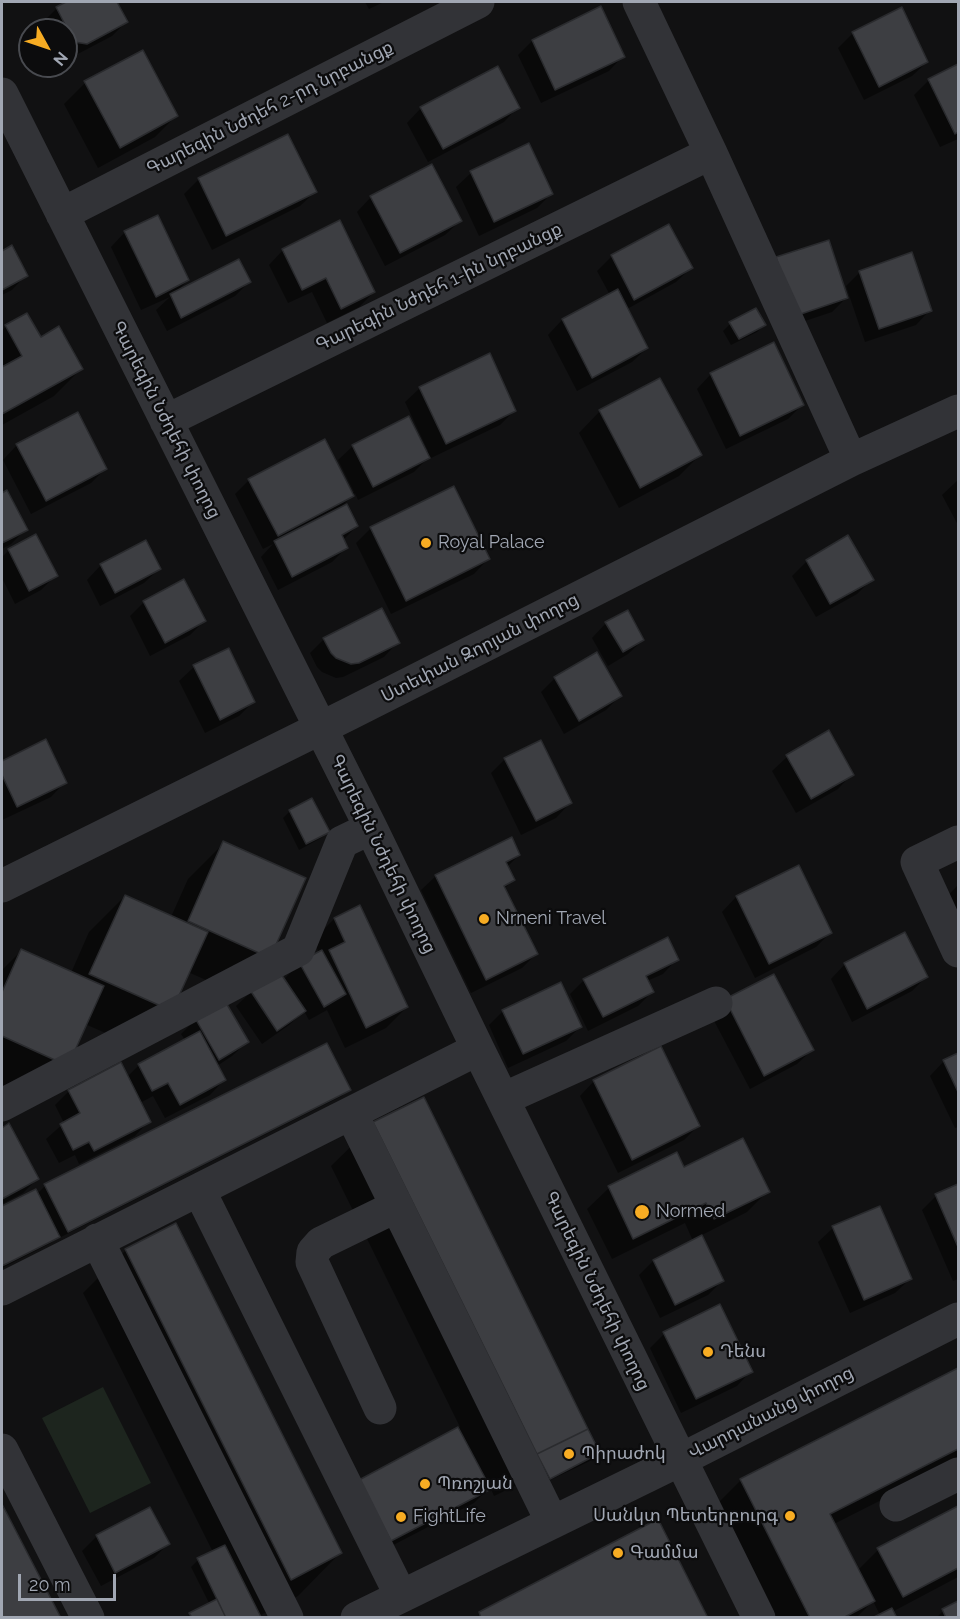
<!DOCTYPE html>
<meta charset="utf-8">
<style>
body{margin:0}
#map{position:relative;width:960px;height:1619px;overflow:hidden;background:#111112;font-family:Raleway,sans-serif}
canvas{display:block}
.frame{position:absolute;inset:0;border:3px solid #a1a7b3;pointer-events:none}
.north{position:absolute;left:18px;top:18px;width:60px;height:60px;box-sizing:border-box;background:#0c0c0d;border:2px solid #484a4f;border-radius:50%;rotate:130deg;font-size:16px;font-weight:700;line-height:24px;text-align:center;color:#a1a7b3}
.north::after{content:'';display:block;margin:auto;width:21px;height:27px;background:#f7ac23;clip-path:polygon(50% 0,100% 100%,50% 72%,0 100%)}
.scale{position:absolute;left:18px;top:1574px;width:98px;height:27px;box-sizing:border-box;border:3px solid #a1a7b3;border-top:0;padding-left:8px;font-size:18px;line-height:21px;white-space:nowrap;color:#a1a7b3;-webkit-text-stroke:4px #0c0c0d;paint-order:stroke}
</style>
<div id="map">
<canvas width="960" height="1619"></canvas>
<div class="frame"></div>
<div class="north">N</div>
<div class="scale">20 m</div>
</div>
<script>
const c = document.querySelector('canvas').getContext('2d');
c.lineJoin = 'round';
function paint(path, color) { c.fillStyle = color; c.fill(path, 'evenodd'); }
const poly = rows => new Path2D(rows.map(r => 'M' + r).join(''));
function strokePath(path, color, width, dash) { c.strokeStyle = color; c.lineWidth = width; c.lineCap = dash ? 'butt' : 'round'; c.setLineDash(dash || []); c.stroke(path); }
function write(font, color, halo, rows, align = 'center') {
  c.font = font + ' Raleway,"Noto Sans Armenian",sans-serif'; c.lineWidth = 4.5; c.setLineDash([]); c.textBaseline = 'middle'; c.strokeStyle = halo; c.fillStyle = color; for (const [text, x, y, turn = 0] of rows) {
    c.save(); c.translate(x, y); c.rotate((+turn || 0) * Math.PI / 180); c.textAlign = isNaN(turn) ? turn : align; if (halo) c.strokeText(text, 0, 0); c.fillText(text, 0, 0); c.restore();
  }
}
const green = poly([
 [103,1387,151,1483,90,1513,42,1418]
]);
const shadow = poly([
 [69,2,116,2,126,22,112,36,72,57,66,57,66,30,47,30,43,22,57,8],
 [365,2,384,2,369,9],
 [853,33,927,62,912,76,864,100,838,48],
 [532,41,623,56,609,71,541,103,518,55],
 [958,66,958,139,940,147,914,95,929,80],
 [85,83,176,116,155,137,98,168,64,104],
 [518,107,504,122,428,162,407,123,421,108],
 [528,145,551,194,537,208,479,236,456,187,471,173],
 [199,179,315,192,300,206,212,250,184,194],
 [371,197,460,221,445,235,385,266,357,212],
 [668,226,691,268,676,282,627,309,647,348,632,362,577,391,548,335,562,320,610,295,597,271,612,256],
 [125,232,188,280,175,293,249,282,235,296,167,331,156,310,170,297,141,310,111,247],
 [11,247,26,275,12,290,2,295,2,252],
 [283,250,374,292,359,307,327,323,312,292,288,303,269,265],
 [860,272,930,310,916,325,865,342,846,286],
 [762,273,846,298,832,312,781,329],
 [730,324,764,325,757,332,731,345,723,331],
 [6,326,40,339,81,369,54,396,2,425,2,331],
 [711,374,802,405,788,419,726,449,697,389],
 [420,388,515,410,500,425,431,458,430,456,414,472,358,500,355,493,338,510,357,526,343,540,346,548,332,562,278,590,261,557,273,544,263,549,235,494,249,480,352,493,354,492,338,460,353,446,425,452,428,451,405,402],
 [600,411,700,455,679,476,619,508,579,433],
 [17,445,105,469,91,483,31,514,3,460],
 [958,480,958,525,942,495],
 [7,492,26,529,11,544,2,549,2,495],
 [371,528,488,559,474,574,391,614,356,543],
 [848,537,872,579,857,594,816,617,792,576,807,561],
 [9,550,56,575,41,590,15,604,2,578,2,557],
 [101,565,159,569,144,583,100,606,87,580],
 [144,602,204,621,190,635,150,656,130,616],
 [606,623,643,640,628,654,608,666,592,638],
 [324,639,398,642,384,657,343,677,336,678,322,672,317,667,310,653],
 [228,650,253,702,239,716,205,733,179,681,194,667],
 [555,678,620,696,606,710,564,734,541,692],
 [828,732,852,774,838,789,796,813,772,771,787,757],
 [45,741,65,782,51,797,2,820,2,762],
 [505,759,570,803,556,818,521,835,491,773],
 [290,811,328,832,321,838,299,850,283,818],
 [224,843,304,879,233,992,188,972,135,1046,85,1024,67,1065,2,1087,2,970,21,951,71,973,89,932,125,896,171,917,188,879],
 [519,855,507,867,513,880,504,889,536,954,522,968,471,993,421,890,436,876],
 [798,867,830,933,816,947,755,978,722,912,736,897],
 [958,885,958,954,936,908],
 [334,919,407,1007,386,1028,345,1048,327,1010,309,1020,304,1011,289,1025,262,1044,236,1006,251,992,291,988,285,978,300,963,319,953,313,940],
 [677,959,663,974,647,981,652,992,638,1006,588,1031,570,994,584,980],
 [845,964,926,977,912,991,852,1022,831,979],
 [726,1001,812,1050,797,1064,750,1089,711,1015],
 [503,1011,580,1027,566,1041,508,1068,489,1025],
 [196,1019,247,1042,232,1056,217,1066,224,1080,210,1095,165,1118,153,1096,140,1103,149,1121,135,1136,79,1164,75,1155,59,1163,46,1139,64,1123,55,1105,69,1091,127,1077,139,1065,185,1040,181,1034],
 [958,1054,958,1127,955,1128,930,1076,944,1061],
 [594,1081,699,1125,684,1140,618,1173,580,1096],
 [349,1089,342,1096,61,1237,60,1235,51,1243,2,1268,2,1208,36,1191,37,1194,45,1186],
 [374,1124,599,1453,592,1460,542,1484,538,1475,494,1496,490,1487,474,1503,376,1554,360,1481,460,1427,331,1166],
 [9,1125,38,1178,23,1193,2,1204,2,1129],
 [677,1154,684,1169,768,1191,747,1212,700,1236,722,1281,708,1295,660,1318,639,1275,653,1261,693,1241,685,1223,612,1259,587,1209,609,1188],
 [958,1186,958,1279,953,1281,922,1210,936,1196],
 [176,1225,340,1553,298,1596,259,1616,259,1618,184,1618,210,1605,191,1567,198,1560,213,1552,83,1293,126,1250],
 [833,1228,910,1279,895,1293,850,1313,818,1242],
 [664,1334,751,1371,737,1386,681,1413,650,1348],
 [958,1370,958,1461,834,1524,857,1571,878,1550,958,1508,958,1577,892,1612,880,1615,873,1601,856,1618,770,1618,714,1507,741,1480],
 [2,1507,59,1618,2,1618],
 [97,1536,168,1544,154,1558,101,1586,82,1551],
 [958,1602,958,1618,936,1618,943,1611]
]);
const building = poly([
 [66,2,117,2,128,22,87,44,74,42,56,7,66,2],
 [601,6,625,57,555,90,532,40,601,6],
 [902,7,928,62,879,87,852,32,902,7],
 [143,50,178,116,120,148,84,81,143,50],
 [958,64,958,132,955,134,928,79,958,64],
 [498,66,520,108,443,149,420,107,498,66],
 [288,134,317,192,226,236,198,178,288,134],
 [529,143,553,194,494,222,470,171,529,143],
 [432,164,462,221,400,253,370,196,432,164],
 [158,215,189,280,156,297,124,231,158,215],
 [340,220,375,292,341,309,326,278,302,290,282,249,340,220],
 [669,224,693,268,634,300,611,255,669,224],
 [829,240,848,298,795,316,776,257,829,240],
 [12,245,28,276,2,290,2,251,12,245],
 [912,252,932,311,879,329,859,271,912,252],
 [239,259,251,282,181,318,170,294,239,259],
 [618,289,648,348,592,378,562,319,618,289],
 [756,308,766,325,739,339,729,322,756,308],
 [27,313,41,337,59,326,83,369,2,414,2,367,22,356,5,325,27,313],
 [774,342,804,405,740,436,710,373,774,342],
 [490,353,516,411,446,444,419,387,490,353],
 [660,378,702,455,640,488,599,410,660,378],
 [78,412,107,469,46,501,16,444,78,412],
 [409,416,430,458,373,487,352,445,409,416],
 [325,439,354,496,278,536,248,479,325,439],
 [454,486,490,559,406,601,370,527,454,486],
 [7,490,28,530,2,543,2,493,7,490],
 [347,504,358,526,342,535,348,548,292,577,274,541,347,504],
 [36,534,58,576,29,591,8,549,36,534],
 [848,535,874,580,830,604,806,560,848,535],
 [146,540,161,569,115,593,100,564,146,540],
 [184,579,206,621,165,643,143,601,184,579],
 [382,608,400,643,359,663,351,664,336,658,331,653,323,638,382,608],
 [628,610,644,640,623,652,605,622,628,610],
 [229,648,255,702,220,720,193,665,229,648],
 [597,652,622,696,579,721,554,677,597,652],
 [829,730,854,775,811,799,786,755,829,730],
 [46,739,67,783,17,807,2,775,2,761,46,739],
 [541,740,572,803,536,821,504,758,541,740],
 [312,798,330,832,306,844,289,810,312,798],
 [512,837,520,855,506,862,515,880,504,886,538,954,486,980,435,875,512,837],
 [223,841,306,878,270,958,188,921,223,841],
 [799,865,832,933,769,964,736,896,799,865],
 [125,895,208,932,172,1011,89,974,125,895],
 [360,905,408,1007,366,1028,329,950,345,942,334,918,360,905],
 [905,932,928,977,867,1009,844,963,905,932],
 [668,937,679,960,646,976,654,992,603,1017,583,979,668,937],
 [21,949,104,986,68,1066,2,1036,2,992,21,949],
 [322,950,346,994,324,1007,299,962,322,950],
 [279,971,306,1011,277,1031,250,990,279,971],
 [774,974,814,1050,764,1076,725,999,774,974],
 [561,982,582,1027,523,1054,502,1010,561,982],
 [225,1001,249,1042,219,1060,195,1018,225,1001],
 [200,1031,226,1080,180,1105,168,1083,152,1091,138,1064,200,1031],
 [327,1043,351,1090,68,1232,44,1184,327,1043],
 [661,1046,700,1126,632,1160,593,1080,661,1046],
 [958,1053,958,1092,943,1060,958,1053],
 [121,1062,151,1122,94,1151,89,1142,73,1150,60,1124,80,1113,68,1090,121,1062],
 [424,1097,588,1429,537,1454,373,1122,424,1097],
 [9,1123,39,1179,2,1199,2,1128,9,1123],
 [743,1138,770,1192,714,1219,706,1203,633,1239,608,1186,677,1152,684,1167,743,1138],
 [958,1184,958,1247,935,1194,958,1184],
 [36,1189,60,1237,2,1266,2,1206,36,1189],
 [880,1206,912,1279,864,1300,832,1226,880,1206],
 [176,1223,342,1553,291,1580,125,1249,176,1223],
 [702,1235,724,1281,675,1305,653,1260,702,1235],
 [720,1304,753,1372,696,1399,663,1332,720,1304],
 [958,1368,958,1449,830,1514,875,1601,843,1618,810,1618,740,1479,958,1368],
 [458,1427,491,1489,391,1541,359,1480,458,1427],
 [588,1429,600,1453,550,1479,537,1454,588,1429],
 [2,1504,61,1618,2,1618,2,1504],
 [958,1506,958,1568,903,1597,877,1548,958,1506],
 [150,1507,170,1544,115,1573,96,1535,150,1507],
 [658,1519,708,1618,481,1618,479,1612,658,1519],
 [225,1545,261,1617,260,1618,226,1618,197,1558,225,1545],
 [217,1599,226,1618,192,1618,189,1613,217,1599],
 [958,1601,958,1618,946,1618,942,1609,958,1601],
 [892,1608,897,1618,872,1618,892,1608]
]);
const minor = poly([
 [639,2,711,153,851,460],
 [2,94,371,828,478,1049,759,1618],
 [62,214,478,2],
 [166,421,711,153],
 [958,842,917,862,958,951],
 [2,886,349,714,851,460,958,411],
 [503,1099,716,1003],
 [2,1105,298,950,342,842,371,828],
 [351,1113,552,1522],
 [199,1190,401,1596],
 [97,1240,287,1618],
 [2,1289,478,1049],
 [380,1408,312,1262,313,1252,321,1243,397,1206],
 [2,1450,88,1618],
 [896,1505,958,1474],
 [357,1618,680,1460,958,1319]
]);
const markers = [
 [426,543,6,"#f7ac23"],
 [484,919,6,"#f7ac23"],
 [642,1212,8,"#f7ac23"],
 [708,1352,6,"#f7ac23"],
 [569,1454,6,"#f7ac23"],
 [425,1484,6,"#f7ac23"],
 [790,1516,6,"#f7ac23"],
 [401,1517,6,"#f7ac23"],
 [618,1553,6,"#f7ac23"]
];
const streetNames = [
 ["Գարեգին Նժդեհ 2-րդ նրբանցք",270,108,-27],
 ["Գարեգին Նժդեհ 1-ին նրբանցք",439,287,-26],
 ["Գարեգին Նժդեհի փողոց",166,420,63],
 ["Ստեփան Զորյան փողոց",480,648,-27],
 ["Գարեգին Նժդեհի փողոց",383,854,64],
 ["Գարեգին Նժդեհի փողոց",597,1291,64],
 ["Վարդանանց փողոց",771,1413,-27]
];
const poiNames = [
 ["Royal Palace",438,543],
 ["Nrneni Travel",496,919],
 ["Normed",656,1212],
 ["Դենս",720,1352],
 ["Պիրաժոկ",581,1454],
 ["Պռոշյան",437,1484],
 ["Սանկտ Պետերբուրգ",778,1516,"right"],
 ["FightLife",413,1517],
 ["Գամմա",630,1553]
];
paint(green, '#1d251e');
paint(shadow, '#0007');
paint(building, '#3d3e42');
strokePath(building, '#2a2b2e', 1.5);
strokePath(minor, '#323337', 33);
for (const [x, y, r, color] of markers) { const dot = new Path2D(); dot.arc(x, y, r, 0, 2 * Math.PI); c.fillStyle = color; c.fill(dot); strokePath(dot, '#0c0c0d', 2); }
write('18px', '#a1a7b3', '#0c0c0d', streetNames);
write('18px', '#a1a7b3', '#0c0c0d', poiNames, 'left');
</script>
